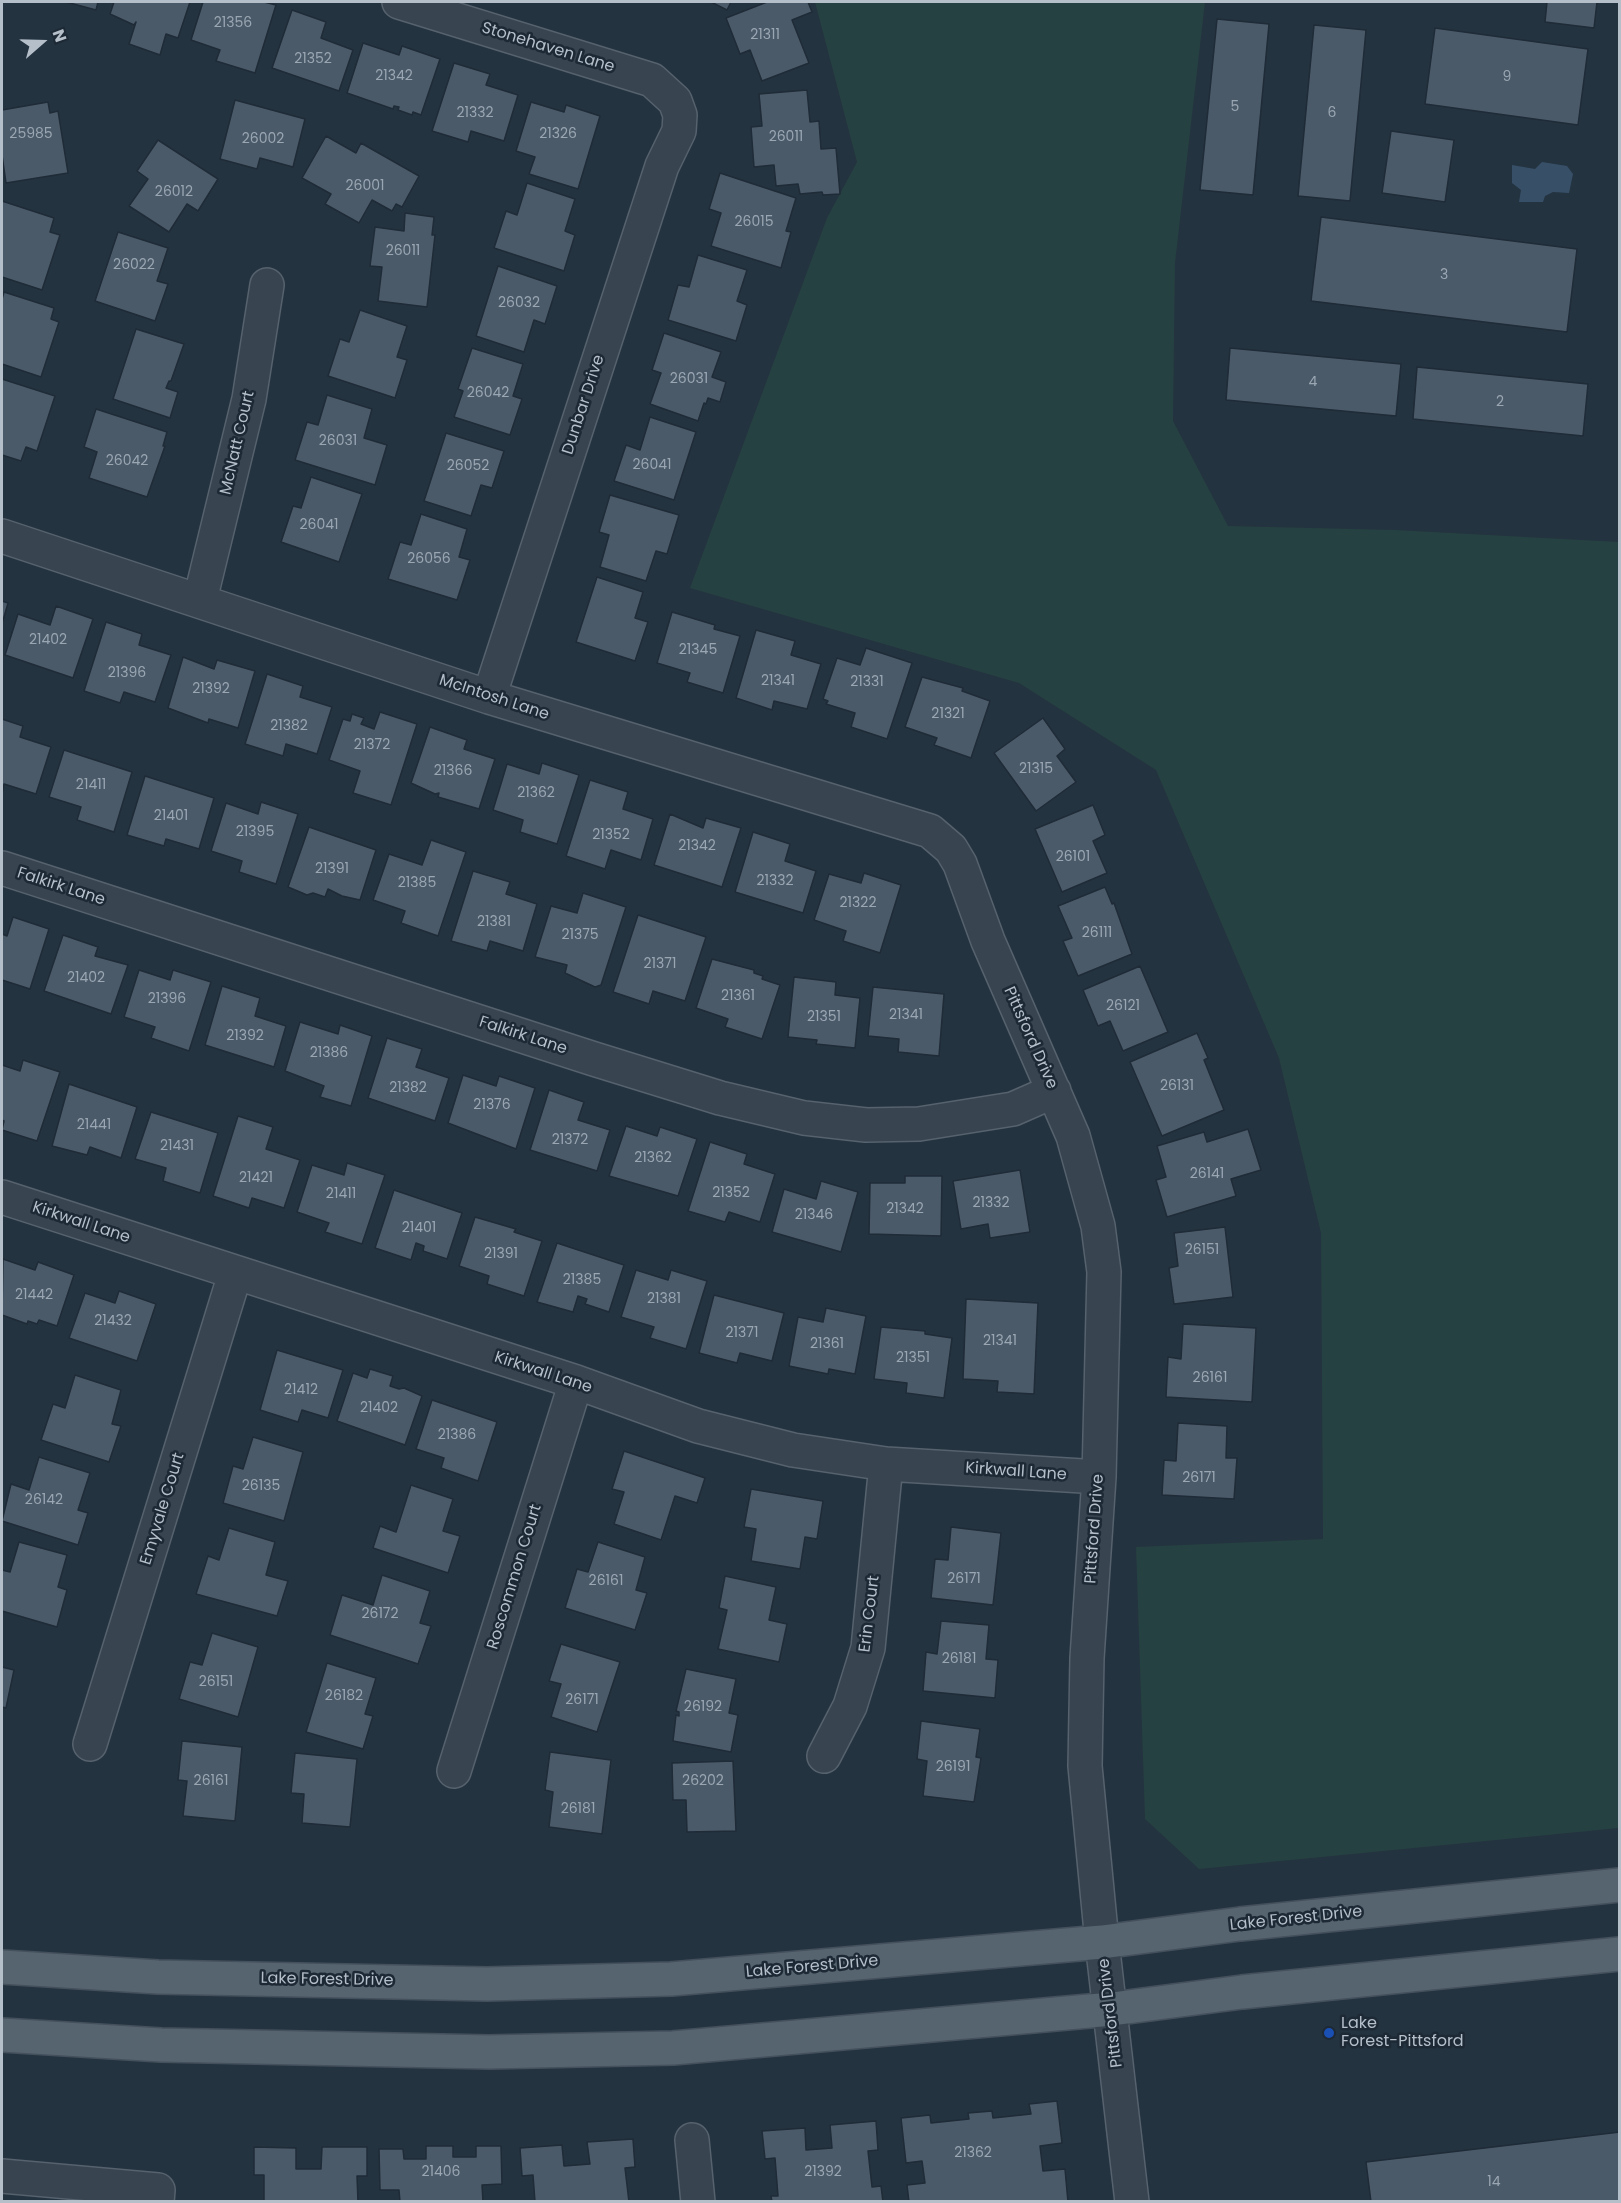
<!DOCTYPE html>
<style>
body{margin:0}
#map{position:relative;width:1621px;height:2203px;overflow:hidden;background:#243340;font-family:Poppins,sans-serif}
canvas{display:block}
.frame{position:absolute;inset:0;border:3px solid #b4bfca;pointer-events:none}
.north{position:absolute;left:12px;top:12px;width:60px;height:60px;-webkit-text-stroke:4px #1d2935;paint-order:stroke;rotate:70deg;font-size:16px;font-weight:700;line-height:24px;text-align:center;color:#b4bfca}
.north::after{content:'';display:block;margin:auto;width:21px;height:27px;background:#b4bfca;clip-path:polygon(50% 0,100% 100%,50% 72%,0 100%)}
</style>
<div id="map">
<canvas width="1621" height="2203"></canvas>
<div class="frame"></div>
<div class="north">N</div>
</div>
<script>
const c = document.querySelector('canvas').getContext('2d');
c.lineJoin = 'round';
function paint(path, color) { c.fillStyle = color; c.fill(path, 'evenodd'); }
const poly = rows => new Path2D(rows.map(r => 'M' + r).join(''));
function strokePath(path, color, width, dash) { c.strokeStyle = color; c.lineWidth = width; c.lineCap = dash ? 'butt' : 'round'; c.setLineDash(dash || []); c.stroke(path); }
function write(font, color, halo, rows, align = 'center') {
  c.font = font + ' Poppins,sans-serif'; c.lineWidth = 5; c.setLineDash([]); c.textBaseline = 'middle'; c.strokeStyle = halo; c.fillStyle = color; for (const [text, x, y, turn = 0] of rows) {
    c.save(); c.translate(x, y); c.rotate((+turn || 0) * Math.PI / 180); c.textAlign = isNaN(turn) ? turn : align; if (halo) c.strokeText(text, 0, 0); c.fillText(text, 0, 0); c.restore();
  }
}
const green = poly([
 [815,2,1205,2,1175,263,1173,421,1228,526,1395,530,1619,542,1619,1828,1199,1869,1145,1819,1136,1547,1323,1539,1321,1233,1279,1058,1156,770,1019,683,690,588,827,218,857,162]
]);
const water = poly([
 [1542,162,1567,166,1573,174,1569,193,1553,192,1545,196,1543,202,1519,202,1521,190,1512,183,1512,165,1535,169]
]);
const building = poly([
 [66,2,98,2,96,10,66,2],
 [114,2,190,2,178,38,166,34,160,55,129,44,136,22,134,25,110,14,114,2],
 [203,2,264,2,276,5,255,73,216,61,220,50,191,40,203,2],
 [711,2,731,2,727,10,711,2],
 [767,2,808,2,812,12,792,20,809,63,762,81,750,50,740,54,726,18,767,2],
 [1547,2,1597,2,1594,28,1545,22,1547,2],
 [292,10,326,22,321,38,353,50,339,91,272,68,292,10],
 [1217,19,1269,24,1253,195,1200,190,1217,19],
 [1314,25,1366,30,1350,201,1298,196,1314,25],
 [1435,28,1588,49,1578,125,1425,104,1435,28],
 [363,43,399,55,402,46,440,59,421,115,413,112,412,115,398,110,399,107,394,106,393,109,347,93,363,43],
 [454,63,490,74,486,85,518,95,504,141,471,131,468,142,432,131,454,63],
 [807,90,810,122,819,121,821,149,836,148,840,194,823,195,822,192,800,194,798,184,776,186,774,165,754,167,751,127,762,126,759,94,807,90],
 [235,100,305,119,293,167,260,158,257,169,220,159,235,100],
 [48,102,50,113,58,111,68,173,6,183,2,155,2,110,48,102],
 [531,102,564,112,566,105,600,116,578,189,529,174,535,157,516,151,531,102],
 [1391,131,1454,140,1445,202,1382,193,1391,131],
 [326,136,356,153,361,143,419,176,402,207,396,204,392,211,372,200,359,223,325,204,331,194,302,178,326,136],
 [158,140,218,179,198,211,187,204,169,232,129,206,148,179,137,171,158,140],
 [720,173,796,198,786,231,791,232,781,268,711,246,721,213,709,209,720,173],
 [527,183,575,199,565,231,575,235,564,271,494,248,506,211,517,215,527,183],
 [2,201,54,218,50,232,60,235,42,290,2,277,2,201],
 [405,213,434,217,432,235,435,235,427,307,378,301,382,267,370,266,375,227,404,231,405,213],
 [1321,217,1577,249,1567,332,1311,301,1321,217],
 [118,232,168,248,157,281,168,284,155,321,95,301,118,232],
 [698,255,747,270,737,301,747,305,736,341,668,320,678,285,689,287,698,255],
 [498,266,557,286,545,324,534,320,524,352,476,336,498,266],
 [4,292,54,308,51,319,59,322,41,377,2,364,2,299,4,292],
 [360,310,407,326,397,357,407,360,395,398,328,376,340,339,349,342,360,310],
 [136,329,184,344,171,381,169,381,166,388,178,392,170,418,113,399,136,329],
 [664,333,721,352,712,377,726,382,720,402,708,398,706,404,704,403,698,421,650,404,661,373,652,370,664,333],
 [472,348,523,364,513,396,522,399,510,435,454,417,463,391,458,389,472,348],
 [1230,348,1401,364,1396,416,1226,400,1230,348],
 [1417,367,1588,384,1583,436,1413,419,1417,367],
 [2,379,55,396,37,451,26,447,21,461,2,455,2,379],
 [327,395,372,409,364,438,387,445,375,485,295,460,307,422,318,425,327,395],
 [96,409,167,432,163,446,165,446,147,497,89,478,97,452,84,447,96,409],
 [650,417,696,432,674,500,614,481,626,445,640,450,650,417],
 [446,433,504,451,492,488,481,485,471,516,424,501,446,433],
 [311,477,362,494,339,562,281,542,293,506,301,508,311,477],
 [610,495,679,515,667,554,656,551,646,581,600,567,609,535,599,532,610,495],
 [421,514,467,529,459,557,470,560,457,600,388,579,400,542,411,545,421,514],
 [597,577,643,592,635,618,648,622,635,661,576,642,597,577],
 [2,601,8,603,2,624,2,601],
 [56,606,93,619,73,678,5,655,18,614,50,625,56,606],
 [672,612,715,625,714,629,740,636,723,693,687,682,690,673,657,663,672,612],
 [106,622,142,634,139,645,171,655,155,702,124,692,120,703,84,691,106,622],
 [756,630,795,641,791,655,821,664,807,709,774,701,772,710,736,698,756,630],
 [866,648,912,663,887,739,851,727,855,713,826,704,828,701,823,699,837,658,860,665,866,648],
 [183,657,214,669,217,660,255,671,238,728,209,719,208,723,168,708,183,657],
 [267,674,303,686,300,697,332,707,317,754,286,744,283,756,245,744,267,674],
 [922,677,963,688,962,691,990,701,971,758,934,745,937,738,905,727,922,677],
 [380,712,417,724,391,805,353,793,360,771,329,760,343,719,350,721,352,714,364,718,361,724,374,729,380,712],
 [1043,718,1065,749,1057,756,1076,782,1036,811,994,753,1043,718],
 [2,719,23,726,20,737,51,747,36,794,4,784,2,793,2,719],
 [430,727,467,740,464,749,495,759,479,809,438,797,439,793,435,794,411,783,430,727],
 [64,750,132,772,114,832,77,820,81,807,49,797,64,750],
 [542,763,579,775,557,844,520,832,523,820,493,810,507,764,539,774,542,763],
 [145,776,214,798,199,849,166,839,164,846,127,835,145,776],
 [590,780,628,792,623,809,653,819,641,860,611,850,605,869,566,856,590,780],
 [261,802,298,814,276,884,239,872,242,861,211,851,226,803,258,814,261,802],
 [1093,805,1105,835,1093,841,1107,873,1062,892,1035,829,1093,805],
 [670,814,703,828,706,818,741,828,722,887,654,865,670,814],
 [309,827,376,850,360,900,342,896,328,889,325,897,313,893,307,895,288,887,309,827],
 [753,832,790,844,785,861,816,871,803,913,735,892,753,832],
 [431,840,466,852,438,936,401,923,405,911,373,900,389,854,422,865,431,840],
 [473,871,510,882,506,894,537,904,523,951,490,941,487,951,451,941,473,871],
 [864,873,901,885,880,953,843,941,846,931,814,920,829,874,861,883,864,873],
 [1105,887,1112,904,1114,903,1132,954,1078,976,1063,941,1072,938,1058,906,1105,887],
 [583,893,626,907,601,985,595,987,565,973,567,965,535,957,551,906,577,913,583,893],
 [638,915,706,937,685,1001,653,991,649,1004,613,992,638,915],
 [13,917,49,929,30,989,2,980,2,934,7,936,13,917],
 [63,935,98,947,95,956,128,965,111,1014,44,991,63,935],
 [712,959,754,970,754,973,763,976,762,979,780,985,762,1039,725,1027,728,1019,696,1008,712,959],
 [1140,966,1168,1032,1123,1051,1110,1021,1098,1026,1083,990,1140,966],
 [139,970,170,980,173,970,211,982,189,1051,151,1038,155,1027,124,1017,139,970],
 [794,977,836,982,835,995,860,998,855,1048,816,1044,817,1040,788,1037,794,977],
 [222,986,260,998,255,1016,286,1026,274,1067,205,1045,222,986],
 [873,987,944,994,939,1056,898,1052,899,1039,868,1036,873,987],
 [300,1022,338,1034,340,1025,372,1036,351,1106,320,1097,324,1086,285,1071,300,1022],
 [1197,1033,1208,1058,1204,1060,1224,1110,1162,1136,1130,1062,1197,1033],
 [387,1038,422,1049,416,1067,449,1078,435,1121,368,1098,387,1038],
 [23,1060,60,1072,37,1141,2,1130,4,1121,2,1120,2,1065,20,1071,23,1060],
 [463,1075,496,1086,499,1076,535,1088,516,1149,448,1123,463,1075],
 [69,1084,137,1107,121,1158,90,1147,87,1155,52,1146,69,1084],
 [549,1090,584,1102,578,1120,610,1130,597,1171,530,1150,549,1090],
 [151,1112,218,1133,200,1193,163,1181,166,1168,135,1159,151,1112],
 [238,1116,273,1127,266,1149,300,1160,284,1208,252,1198,249,1208,213,1196,238,1116],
 [626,1126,657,1136,660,1127,697,1139,678,1196,609,1176,626,1126],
 [1248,1129,1261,1170,1231,1179,1236,1196,1167,1217,1156,1180,1166,1177,1157,1146,1204,1132,1207,1142,1248,1129],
 [710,1142,747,1154,744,1164,775,1174,760,1222,729,1212,725,1222,688,1211,710,1142],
 [347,1163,385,1175,362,1244,325,1232,329,1223,297,1212,312,1165,344,1175,347,1163],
 [1020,1170,1030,1232,990,1238,988,1224,961,1229,953,1181,1020,1170],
 [905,1176,942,1176,941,1236,869,1234,870,1183,905,1183,905,1176],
 [821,1181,858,1192,841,1252,772,1232,784,1189,816,1199,821,1181],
 [394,1190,462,1213,447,1259,423,1251,424,1246,416,1243,411,1260,375,1248,394,1190],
 [475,1217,516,1229,514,1232,542,1241,524,1296,487,1284,489,1276,459,1266,475,1217],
 [1225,1227,1233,1297,1174,1304,1169,1268,1178,1266,1174,1233,1225,1227],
 [557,1243,624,1265,609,1312,585,1304,587,1299,578,1296,573,1312,537,1302,557,1243],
 [3,1259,35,1270,38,1262,74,1275,57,1326,39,1320,37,1324,28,1321,27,1324,2,1315,3,1259],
 [636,1270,668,1280,671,1270,707,1281,686,1349,650,1338,654,1327,621,1317,636,1270],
 [119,1291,156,1304,137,1361,69,1338,85,1293,115,1303,119,1291],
 [714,1295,784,1313,772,1361,740,1353,737,1363,699,1353,714,1295],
 [966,1299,1038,1303,1034,1394,997,1392,998,1381,963,1379,966,1299],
 [826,1308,866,1316,855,1374,829,1369,828,1374,789,1366,798,1317,823,1322,826,1308],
 [1183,1324,1256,1328,1252,1402,1166,1397,1168,1357,1181,1359,1183,1324],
 [881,1327,925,1331,925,1334,952,1338,944,1398,906,1393,907,1383,874,1379,881,1327],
 [277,1350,343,1370,328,1418,302,1410,298,1422,260,1410,277,1350],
 [370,1369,393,1376,390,1386,399,1389,404,1388,422,1396,405,1445,337,1421,353,1373,367,1378,370,1369],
 [75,1375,121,1390,112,1424,121,1426,109,1462,41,1440,53,1404,65,1408,75,1375],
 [432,1400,497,1422,478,1481,441,1468,444,1458,416,1449,432,1400],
 [1178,1423,1227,1426,1226,1458,1237,1458,1234,1499,1162,1495,1164,1460,1176,1461,1178,1423],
 [253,1437,303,1452,284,1521,223,1503,233,1466,243,1469,253,1437],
 [624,1451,705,1478,697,1503,675,1496,661,1540,614,1524,624,1492,612,1489,624,1451],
 [39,1457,90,1473,78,1510,88,1513,78,1545,2,1521,11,1484,29,1490,39,1457],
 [411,1485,453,1499,443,1531,460,1536,448,1573,373,1548,380,1526,396,1532,411,1485],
 [751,1489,823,1501,817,1539,805,1537,800,1569,751,1561,756,1529,744,1527,751,1489],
 [951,1527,1001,1533,993,1605,931,1598,935,1559,948,1560,951,1527],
 [229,1528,275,1542,266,1575,288,1581,277,1616,196,1594,208,1556,219,1560,229,1528],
 [19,1542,67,1555,58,1587,67,1590,57,1627,2,1611,2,1570,10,1572,19,1542],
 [598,1542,645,1557,636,1590,647,1593,635,1630,565,1608,577,1569,588,1572,598,1542],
 [382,1575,430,1591,420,1623,431,1626,418,1664,330,1635,342,1595,373,1605,382,1575],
 [725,1576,776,1587,769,1620,787,1624,779,1662,718,1649,727,1610,719,1608,725,1576],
 [941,1621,989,1625,986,1659,998,1660,995,1698,923,1691,926,1652,937,1654,941,1621],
 [212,1633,258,1647,238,1717,179,1699,190,1662,202,1665,212,1633],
 [561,1644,620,1662,597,1732,551,1717,561,1684,549,1681,561,1644],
 [327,1663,376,1678,365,1714,373,1716,363,1749,306,1732,327,1663],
 [2,1667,14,1670,6,1708,2,1707,2,1667],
 [686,1669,736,1679,729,1713,738,1715,731,1752,673,1741,676,1715,679,1716,679,1712,676,1711,686,1669],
 [921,1721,980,1729,976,1757,981,1758,974,1802,923,1796,927,1761,917,1759,921,1721],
 [182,1741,242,1747,235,1821,183,1816,187,1781,178,1780,182,1741],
 [550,1752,611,1760,602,1834,549,1827,553,1792,545,1790,550,1752],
 [295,1753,357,1759,350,1827,302,1823,304,1794,291,1793,295,1753],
 [733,1761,736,1831,687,1832,686,1800,673,1800,672,1763,733,1761],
 [1057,2101,1062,2143,1040,2146,1043,2171,1065,2169,1068,2202,909,2202,907,2185,925,2183,922,2161,906,2163,901,2118,930,2115,931,2123,969,2119,968,2113,992,2111,993,2118,1031,2114,1029,2104,1057,2101],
 [876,2121,878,2150,868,2151,872,2187,881,2186,883,2202,772,2202,771,2196,778,2196,775,2158,765,2159,762,2131,805,2128,806,2150,832,2148,830,2125,876,2121],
 [1620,2132,1620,2202,1371,2202,1366,2162,1620,2132],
 [633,2139,635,2167,625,2168,629,2202,535,2202,533,2175,522,2176,520,2148,562,2145,564,2166,590,2164,587,2142,633,2139],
 [426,2146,453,2146,453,2157,476,2157,476,2146,501,2146,502,2184,482,2185,483,2202,400,2202,399,2190,380,2190,379,2149,403,2149,404,2159,426,2159,426,2146],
 [254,2147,296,2148,296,2169,321,2169,322,2147,367,2147,367,2176,357,2176,358,2202,264,2202,264,2175,254,2175,254,2147]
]);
const minor = poly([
 [399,2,652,80,675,101,680,115,679,131,662,166,489,697],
 [2,536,489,697,930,831,951,849,960,864,988,941,1073,1136,1098,1226,1104,1272,1099,1477,1087,1658,1085,1766,1102,1942],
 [200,600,249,399,267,285],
 [2,868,594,1059,720,1098,804,1118,866,1125,919,1124,1013,1109,1054,1091],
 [2,1197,576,1382,698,1426,793,1450,886,1464,1099,1477],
 [90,1744,235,1274],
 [824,1756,850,1706,868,1648,886,1464],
 [454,1771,576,1382],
 [692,2140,698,2202],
 [2,2176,158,2190,157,2202]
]);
const tertiary = poly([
 [1102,1942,1132,2202]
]);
const primary = poly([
 [2,1967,158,1977,487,1984,671,1979,1102,1942,1240,1924,1620,1885],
 [2,2035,161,2045,489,2052,673,2048,1112,2009,1242,1992,1620,1954]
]);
const markers = [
 [1329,2033,6,"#1a4fb4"]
];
const numberNames = [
 ["21356",233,23],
 ["21311",765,35],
 ["21352",313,59],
 ["21342",394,76],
 ["9",1507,77],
 ["5",1235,107],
 ["21332",475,113],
 ["6",1332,113],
 ["25985",31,134],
 ["21326",558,134],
 ["26011",786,137],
 ["26002",263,139],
 ["26001",365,186],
 ["26012",174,192],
 ["26015",754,222],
 ["26011",403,251],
 ["26022",134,265],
 ["3",1444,275],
 ["26032",519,303],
 ["26031",689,379],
 ["4",1313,382],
 ["26042",488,393],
 ["2",1500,402],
 ["26031",338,441],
 ["26042",127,461],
 ["26041",652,465],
 ["26052",468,466],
 ["26041",319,525],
 ["26056",429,559],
 ["21402",48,640],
 ["21345",698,650],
 ["21396",127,673],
 ["21341",778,681],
 ["21331",867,682],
 ["21392",211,689],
 ["21321",948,714],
 ["21382",289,726],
 ["21372",372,745],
 ["21315",1036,769],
 ["21366",453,771],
 ["21411",91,785],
 ["21362",536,793],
 ["21401",171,816],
 ["21395",255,832],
 ["21352",611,835],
 ["21342",697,846],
 ["26101",1073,857],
 ["21391",332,869],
 ["21332",775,881],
 ["21385",417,883],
 ["21322",858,903],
 ["21381",494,922],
 ["26111",1097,933],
 ["21375",580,935],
 ["21371",660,964],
 ["21402",86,978],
 ["21361",738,996],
 ["21396",167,999],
 ["26121",1123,1006],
 ["21341",906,1015],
 ["21351",824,1017],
 ["21392",245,1036],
 ["21386",329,1053],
 ["26131",1177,1086],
 ["21382",408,1088],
 ["21376",492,1105],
 ["21441",94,1125],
 ["21372",570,1140],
 ["21431",177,1146],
 ["21362",653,1158],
 ["26141",1207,1174],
 ["21421",256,1178],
 ["21352",731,1193],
 ["21411",341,1194],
 ["21332",991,1203],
 ["21342",905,1209],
 ["21346",814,1215],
 ["21401",419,1228],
 ["26151",1202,1250],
 ["21391",501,1254],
 ["21385",582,1280],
 ["21442",34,1295],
 ["21381",664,1299],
 ["21432",113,1321],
 ["21371",742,1333],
 ["21341",1000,1341],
 ["21361",827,1344],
 ["21351",913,1358],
 ["26161",1210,1378],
 ["21412",301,1390],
 ["21402",379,1408],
 ["21386",457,1435],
 ["26171",1199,1478],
 ["26135",261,1486],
 ["26142",44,1500],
 ["26171",964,1579],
 ["26161",606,1581],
 ["26172",380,1614],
 ["26181",959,1659],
 ["26151",216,1682],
 ["26182",344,1696],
 ["26171",582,1700],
 ["26192",703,1707],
 ["26191",953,1767],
 ["26161",211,1781],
 ["26202",703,1781],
 ["26181",578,1809],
 ["21362",973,2153],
 ["21406",441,2172],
 ["21392",823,2172],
 ["14",1494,2182]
];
const streetNames = [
 ["Stonehaven Lane",548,48,17],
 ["Dunbar Drive",584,405,-72],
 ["McNatt Court",238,443,-77],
 ["McIntosh Lane",494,698,18],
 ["Falkirk Lane",61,887,18],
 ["Falkirk Lane",523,1036,18],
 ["Pittsford Drive",1030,1038,66],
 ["Kirkwall Lane",81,1223,18],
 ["Kirkwall Lane",543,1373,18],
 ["Kirkwall Lane",1016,1472,4],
 ["Emyvale Court",163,1509,-73],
 ["Pittsford Drive",1095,1529,-86],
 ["Roscommon Court",515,1577,-73],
 ["Erin Court",870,1614,-83],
 ["Lake Forest Drive",1296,1919,-6],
 ["Lake Forest Drive",812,1967,-5],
 ["Lake Forest Drive",327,1980,1],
 ["Pittsford Drive",1111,2013,-97]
];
const poiNames = [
 ["Lake",1341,2024],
 ["Forest-Pittsford",1341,2042]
];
paint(green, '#264141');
paint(water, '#375068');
paint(building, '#4a5a69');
strokePath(building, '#1f2b37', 1.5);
strokePath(minor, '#56626d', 36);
strokePath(tertiary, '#56626d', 36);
strokePath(primary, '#44505c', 36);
strokePath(minor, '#384450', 33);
strokePath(tertiary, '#384450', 33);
strokePath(primary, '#566470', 33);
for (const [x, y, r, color] of markers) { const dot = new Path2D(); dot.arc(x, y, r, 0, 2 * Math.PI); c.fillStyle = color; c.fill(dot); strokePath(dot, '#1d2935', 2); }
write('14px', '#9aa6b2', null, numberNames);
write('16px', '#b4bfca', '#1d2935', streetNames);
write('16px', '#b4bfca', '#1d2935', poiNames, 'left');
</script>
